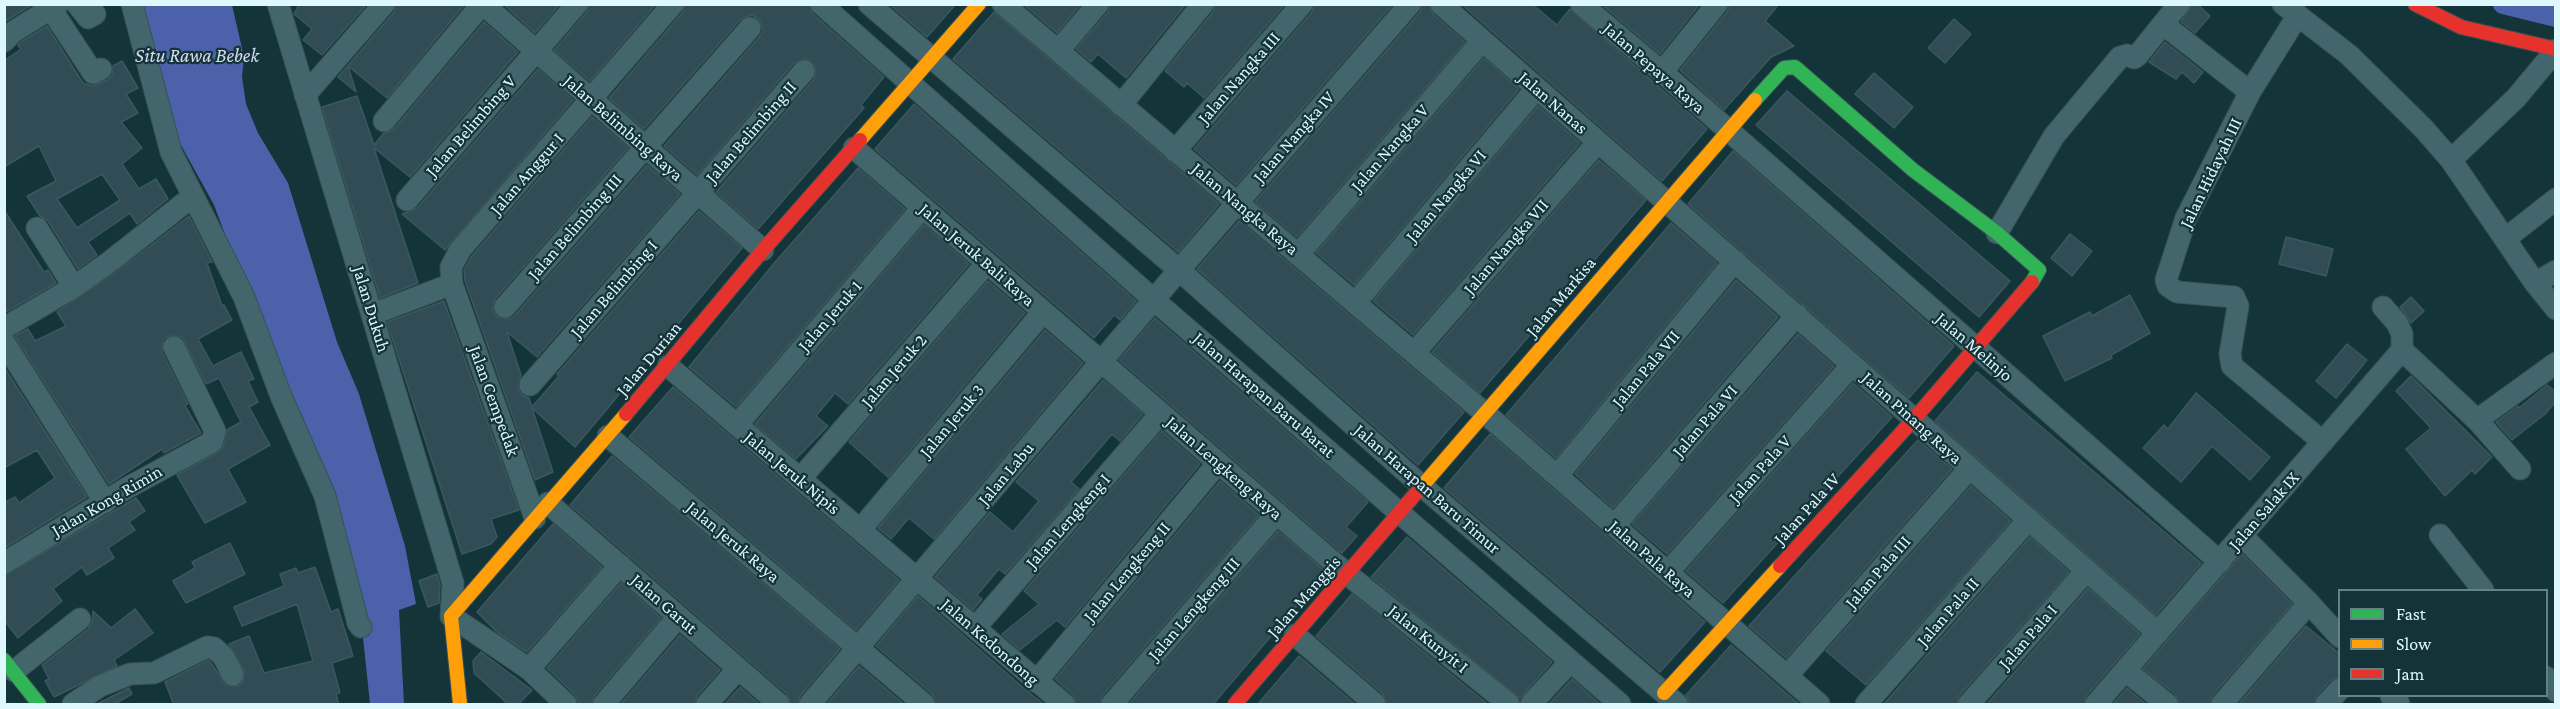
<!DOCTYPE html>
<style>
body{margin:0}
#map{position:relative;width:2560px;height:709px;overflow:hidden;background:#133439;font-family:"Crimson Pro",serif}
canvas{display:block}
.frame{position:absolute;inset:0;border:6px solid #def8fe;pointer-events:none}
.legend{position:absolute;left:2338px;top:589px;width:210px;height:108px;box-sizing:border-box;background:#143338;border:2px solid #658287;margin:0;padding:8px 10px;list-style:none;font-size:18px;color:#def8fe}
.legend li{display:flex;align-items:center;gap:12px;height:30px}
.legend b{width:30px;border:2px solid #658287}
</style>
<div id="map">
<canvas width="2560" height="709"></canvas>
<div class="frame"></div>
<ul class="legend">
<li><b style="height:8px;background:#30b455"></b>Fast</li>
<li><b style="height:8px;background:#ff9f0a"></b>Slow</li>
<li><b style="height:8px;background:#e5322d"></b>Jam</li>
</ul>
</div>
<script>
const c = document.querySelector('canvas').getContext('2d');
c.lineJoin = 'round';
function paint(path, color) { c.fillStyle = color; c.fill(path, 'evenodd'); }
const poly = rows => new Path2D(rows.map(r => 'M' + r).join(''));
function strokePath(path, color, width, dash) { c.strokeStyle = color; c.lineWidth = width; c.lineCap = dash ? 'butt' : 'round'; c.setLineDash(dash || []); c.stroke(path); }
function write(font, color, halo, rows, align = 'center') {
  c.font = font + ' "Crimson Pro",serif'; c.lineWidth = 4.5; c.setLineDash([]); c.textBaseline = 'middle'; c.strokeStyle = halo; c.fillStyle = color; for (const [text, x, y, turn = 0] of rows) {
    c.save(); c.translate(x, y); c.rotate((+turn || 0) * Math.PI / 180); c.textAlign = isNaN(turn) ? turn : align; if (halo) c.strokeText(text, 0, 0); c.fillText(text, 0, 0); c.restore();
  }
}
const water = poly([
 [137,5,232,5,244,57,242,77,246,104,258,133,288,183,337,342,359,394,405,546,416,604,399,610,404,704,370,704,362,628,281,385,214,205,160,107]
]);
const canal = poly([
 [2503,4,2556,17]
]);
const building = poly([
 [4,4,33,4,6,21,4,4],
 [299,4,367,4,322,55,303,40,312,29,294,14,299,4],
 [396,4,465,4,387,98,348,66,356,92,338,77,394,12,396,4],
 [503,4,560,4,535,33,503,4],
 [589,4,656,4,590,81,554,50,587,12,589,4],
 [685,4,809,4,813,14,884,77,861,105,864,108,758,229,716,192,814,79,816,67,807,59,794,63,697,175,664,146,760,36,763,30,759,19,752,15,740,20,644,129,609,98,683,12,685,4],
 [889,4,956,4,927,37,889,4],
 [1023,4,1081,4,1057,33,1023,4],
 [1110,4,1186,4,1126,78,1098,54,1091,62,1076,49,1108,12,1110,4],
 [1216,4,1285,4,1204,98,1187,83,1184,87,1165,71,1213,12,1216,4],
 [1314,4,1393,4,1236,185,1194,149,1312,12,1314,4],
 [1422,4,1429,4,1433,14,1465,42,1297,237,1255,202,1420,12,1422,4],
 [1461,4,1532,4,1557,25,1570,9,1707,129,1662,181,1461,4],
 [1601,4,1700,4,1660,54,1601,4],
 [1730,4,1779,4,1765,21,1794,46,1771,57,1724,110,1680,70,1727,12,1730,4],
 [2192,4,2197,4,2210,16,2195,33,2181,22,2192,4],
 [994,12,1219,204,1178,252,953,59,994,12],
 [1954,19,1971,34,1945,63,1928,48,1954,19],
 [484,22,518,52,410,177,374,148,418,283,380,298,322,107,357,96,374,145,383,134,394,129,484,22],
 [47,26,83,83,93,86,107,80,112,75,113,66,122,61,138,88,126,94,138,113,121,122,142,148,122,164,139,189,156,179,168,199,137,224,130,213,88,242,97,255,78,269,48,221,40,216,27,196,56,181,39,146,4,167,4,61,21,49,18,45,21,42,47,26],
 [102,174,120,200,77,228,57,199,102,174],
 [2165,42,2203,72,2194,83,2182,72,2176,79,2149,62,2165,42],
 [1484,58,1519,89,1354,285,1316,253,1484,58],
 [538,69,573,100,445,250,402,214,417,208,538,69],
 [1874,73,1913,107,1894,128,1855,94,1874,73],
 [1787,91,2010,281,1979,317,1756,125,1787,91],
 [914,104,1136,301,1120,320,1114,315,1094,338,875,149,914,104],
 [1538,106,1580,143,1413,335,1373,301,1538,106],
 [592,117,628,148,495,299,493,311,497,317,509,319,515,315,647,165,680,194,537,357,507,332,521,375,518,389,522,395,529,398,532,407,559,376,557,374,699,211,742,248,575,447,532,408,553,472,535,480,465,281,464,270,471,257,592,117],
 [1733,151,1954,346,1909,398,1688,204,1733,151],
 [1599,160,1646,200,1480,393,1432,352,1599,160],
 [858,168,905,209,736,407,689,367,776,261,858,168],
 [4,210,44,272,48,270,56,283,4,313,4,210],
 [189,216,212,262,207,263,222,306,224,305,232,320,198,339,213,366,241,352,254,379,248,381,258,402,249,407,270,445,228,469,246,502,205,523,177,475,222,450,227,430,241,422,219,378,206,384,182,337,168,336,163,340,162,352,188,404,185,406,201,433,164,453,162,449,109,484,15,336,28,329,35,341,66,326,57,312,119,270,189,216],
 [1239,221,1464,412,1418,465,1197,269,1239,221],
 [1671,223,1717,263,1556,458,1506,415,1671,223],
 [924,225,969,264,848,404,835,393,816,416,828,426,796,459,755,424,924,225],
 [2070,234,2092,251,2072,276,2051,258,2070,234],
 [2286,237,2333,249,2326,276,2279,264,2286,237],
 [1736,280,1778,317,1613,508,1575,474,1736,280],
 [988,281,1025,313,888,477,849,442,988,281],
 [2130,295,2150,333,2111,355,2112,358,2065,381,2043,336,2090,312,2092,316,2130,295],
 [2411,297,2424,311,2411,323,2400,307,2411,297],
 [444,301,519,510,491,519,497,537,491,544,462,554,387,322,444,301],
 [1155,318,1368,502,1346,527,1357,536,1342,553,1119,360,1155,318],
 [1045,330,1083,363,934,539,909,518,891,539,878,528,1045,330],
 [1798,334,1834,366,1667,554,1632,524,1798,334],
 [2347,344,2367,360,2336,398,2316,381,2347,344],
 [4,367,87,497,4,548,4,503,15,497,19,503,55,478,37,450,4,468,4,367],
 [1977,372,2201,563,2156,615,1935,421,1977,372],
 [2411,376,2492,457,2475,474,2472,470,2445,496,2406,449,2431,428,2396,391,2411,376],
 [1103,380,1143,414,1120,441,1112,434,1071,482,1079,489,1005,574,999,569,977,595,982,599,973,610,935,577,990,512,1013,532,1039,501,1016,482,1103,380],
 [1853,383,1892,417,1723,603,1686,571,1853,383],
 [2547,385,2556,392,2556,401,2545,414,2512,440,2496,422,2518,406,2519,408,2547,385],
 [673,387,899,580,856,630,629,437,673,387],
 [2196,393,2270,457,2250,480,2212,446,2181,482,2143,448,2164,425,2168,429,2196,393],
 [1162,431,1200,464,1065,627,1057,620,1020,650,1002,634,1039,604,1024,591,1162,431],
 [1490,434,1705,622,1660,672,1444,488,1490,434],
 [1918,440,1952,469,1786,658,1749,626,1918,440],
 [612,456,840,649,800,696,798,705,791,705,787,694,570,505,612,456],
 [1220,481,1259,515,1102,696,1100,705,1076,705,1073,695,1055,679,1220,481],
 [1971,486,2011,521,1866,685,1826,651,1971,486],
 [136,498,145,511,129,522,135,530,108,548,114,558,87,575,82,567,53,589,62,601,18,638,4,620,4,576,136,498],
 [553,524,602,567,527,652,498,633,477,612,553,524],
 [1278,531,1326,572,1220,696,1213,705,1128,705,1278,531],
 [1407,537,1552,662,1520,698,1371,577,1407,537],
 [2030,537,2069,572,1959,696,1957,705,1883,705,2030,537],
 [230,543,245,574,186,603,173,581,195,568,192,562,230,543],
 [2242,554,2292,604,2212,696,2210,705,2180,705,2175,694,2143,669,2242,554],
 [315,567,331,612,338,609,353,656,332,663,340,693,336,694,339,705,174,705,165,682,209,660,226,685,239,686,244,681,244,670,229,644,249,636,264,673,313,661,297,604,242,626,234,607,284,586,280,574,296,568,298,573,315,567],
 [437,574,440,585,439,603,428,607,419,581,437,574],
 [621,583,661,618,594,696,592,705,580,705,575,695,547,668,621,583],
 [2088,588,2140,634,2086,696,2084,705,1986,705,2088,588],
 [1352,594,1489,705,1387,705,1383,694,1316,636,1352,594],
 [918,596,1027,691,1045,705,936,705,932,694,876,646,918,596],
 [135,609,153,633,114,660,117,666,54,697,45,681,49,679,42,665,88,629,92,623,93,611,111,628,135,609],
 [2306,626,2340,654,2340,677,2331,680,2317,695,2314,705,2238,705,2306,626],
 [680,635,720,670,697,696,695,705,620,705,680,635],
 [1731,645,1800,705,1689,703,1686,695,1731,645],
 [481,652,532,690,518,705,509,705,474,673,473,661,481,652],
 [1299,656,1356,705,1257,705,1299,656],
 [859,666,905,705,826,705,859,666],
 [1572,679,1601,705,1548,705,1572,679],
 [740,687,760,705,724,705,740,687],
 [129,688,132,694,113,705,95,705,129,688],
 [2127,688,2147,705,2112,705,2127,688]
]);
const street = poly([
 [77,4,88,18,95,14],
 [132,4,171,152,244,297,281,396,325,496,358,623,361,627],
 [278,4,453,583,451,616,529,669,566,704],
 [483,4,763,250],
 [821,4,1154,300,1620,704],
 [869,4,1179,270,1423,487,1677,704],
 [1003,4,1494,421,1819,704],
 [1441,4,2158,633],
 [1581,4,1662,72,2220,562],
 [2283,4,2349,55,2424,129,2451,160,2535,283,2556,309],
 [51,9,93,73,101,69],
 [2163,24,2250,92,2186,218,2166,280,2168,286,2177,292,2234,297,2238,306,2230,354,2232,366,2323,442],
 [4,41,13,32,58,4],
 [1058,51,1098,4],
 [1662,72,1717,4],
 [2250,92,2298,15],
 [305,95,384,4],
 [1121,105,1203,4],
 [384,121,482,4],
 [854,148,1347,574,1509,704],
 [1175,151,1302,4],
 [2451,160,2516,98,2556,50],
 [407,200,577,4],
 [37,228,74,287],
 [1997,233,2054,136,2120,57,2127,55,2134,58,2138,55,2179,4],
 [2505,239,2556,199],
 [1298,255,1482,41],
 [2535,283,2556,271],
 [452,284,535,518],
 [1355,303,1536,89],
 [505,307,750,28],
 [2383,307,2397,323,2402,334,2402,350,2477,420,2520,469],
 [373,314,452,284,451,267,460,250,673,4],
 [4,328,74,287,112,260,192,197],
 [4,342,105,502],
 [1414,353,1598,142],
 [668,366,1064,704],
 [530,385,804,71],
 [2477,420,2556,363],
 [737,425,923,207],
 [608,436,924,704],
 [1557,476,1735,261],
 [800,479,987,263],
 [548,503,779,704],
 [1614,526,1797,315],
 [860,530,1043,312],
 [2440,535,2483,590],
 [2242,536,2309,603,2340,637],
 [4,563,127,488,212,442,215,431,174,347],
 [1668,572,1852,365],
 [975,628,1160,414],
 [1295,635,1375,704],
 [529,669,620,565],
 [14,671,80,619],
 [2126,671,2167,704],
 [1787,676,1969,469],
 [2546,677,2556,691],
 [1036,682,1218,463],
 [2391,696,2399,704],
 [73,704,100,686,130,674,154,673,207,647,214,648,223,656,233,675],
 [604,704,678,617],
 [707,704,738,669],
 [810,704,1179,270,1410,4],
 [1112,704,1277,513],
 [1531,704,1569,663],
 [1866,704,2029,519],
 [1969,704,2087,570],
 [2096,704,2402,350],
 [2222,704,2309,603],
 [2326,704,2340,689]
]);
const fast = poly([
 [1755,100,1784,68,1795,67,1913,170,1997,233,2039,270,2032,282],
 [4,660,39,704]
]);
const slow = poly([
 [860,140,979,4],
 [1417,492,1755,100],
 [1664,693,1780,566],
 [460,704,451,616,626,414]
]);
const jam = poly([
 [2415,4,2461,27,2556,49],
 [626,414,763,250,860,140],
 [1780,566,1914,419,2032,282],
 [1235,704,1417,492]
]);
const streetNames = [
 ["Jalan Pepaya Raya",1654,68,41],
 ["Jalan Nangka III",1239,78,-49],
 ["Jalan Nanas",1553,103,41],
 ["Jalan Belimbing V",471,126,-49],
 ["Jalan Belimbing Raya",623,128,41],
 ["Jalan Belimbing II",751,132,-49],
 ["Jalan Nangka IV",1294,137,-49],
 ["Jalan Nangka V",1390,148,-49],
 ["Jalan Hidayah III",2211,173,-64],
 ["Jalan Anggur I",527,174,-49],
 ["Jalan Nangka VI",1446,196,-50],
 ["Jalan Nangka Raya",1245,209,40],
 ["Jalan Belimbing III",575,227,-49],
 ["Jalan Nangka VII",1506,247,-49],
 ["Jalan Jeruk Bali Raya",977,255,41],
 ["Jalan Belimbing I",614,289,-49],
 ["Jalan Markisa",1561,297,-50],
 ["Jalan Dukuh",371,309,73],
 ["Jalan Jeruk 1",830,316,-49],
 ["Jalan Melinjo",1974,347,41],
 ["Jalan Durian",649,359,-50],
 ["Jalan Pala VII",1646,369,-50],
 ["Jalan Jeruk 2",894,371,-49],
 ["Jalan Harapan Baru Barat",1264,395,41],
 ["Jalan Cempedak",494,401,70],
 ["Jalan Pinang Raya",1912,418,42],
 ["Jalan Jeruk 3",952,421,-50],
 ["Jalan Pala VI",1705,421,-49],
 ["Jalan Lengkeng Raya",1224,468,41],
 ["Jalan Pala V",1760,469,-48],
 ["Jalan Jeruk Nipis",792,473,40],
 ["Jalan Labu",1006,474,-50],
 ["Jalan Harapan Baru Timur",1427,489,41],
 ["Jalan Kong Rimin",107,501,-30],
 ["Jalan Pala IV",1807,509,-48],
 ["Jalan Salak IX",2264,511,-49],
 ["Jalan Lengkeng I",1068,521,-49],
 ["Jalan Jeruk Raya",733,542,40],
 ["Jalan Pala Raya",1652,559,41],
 ["Jalan Lengkeng II",1127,572,-50],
 ["Jalan Pala III",1878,572,-49],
 ["Jalan Manggis",1304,597,-49],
 ["Jalan Garut",664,604,41],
 ["Jalan Lengkeng III",1194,609,-49],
 ["Jalan Pala II",1948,612,-49],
 ["Jalan Pala I",2028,637,-49],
 ["Jalan Kunyit I",1428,639,39],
 ["Jalan Kedondong",990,642,41]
];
const waterNames = [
 ["Situ Rawa Bebek",197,56]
];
paint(water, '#4b61a9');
strokePath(canal, '#4b61a9', 20);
paint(building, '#314c54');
strokePath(building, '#395861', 1.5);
strokePath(street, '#3a5054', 23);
strokePath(fast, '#3a5054', 16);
strokePath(slow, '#3a5054', 16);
strokePath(jam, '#3a5054', 16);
strokePath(street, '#42666c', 21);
strokePath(fast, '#30b455', 14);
strokePath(slow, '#ff9f0a', 14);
strokePath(jam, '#e5322d', 14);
write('18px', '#def8fe', '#143338', streetNames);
write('italic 20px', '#d4dbf1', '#143338', waterNames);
</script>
